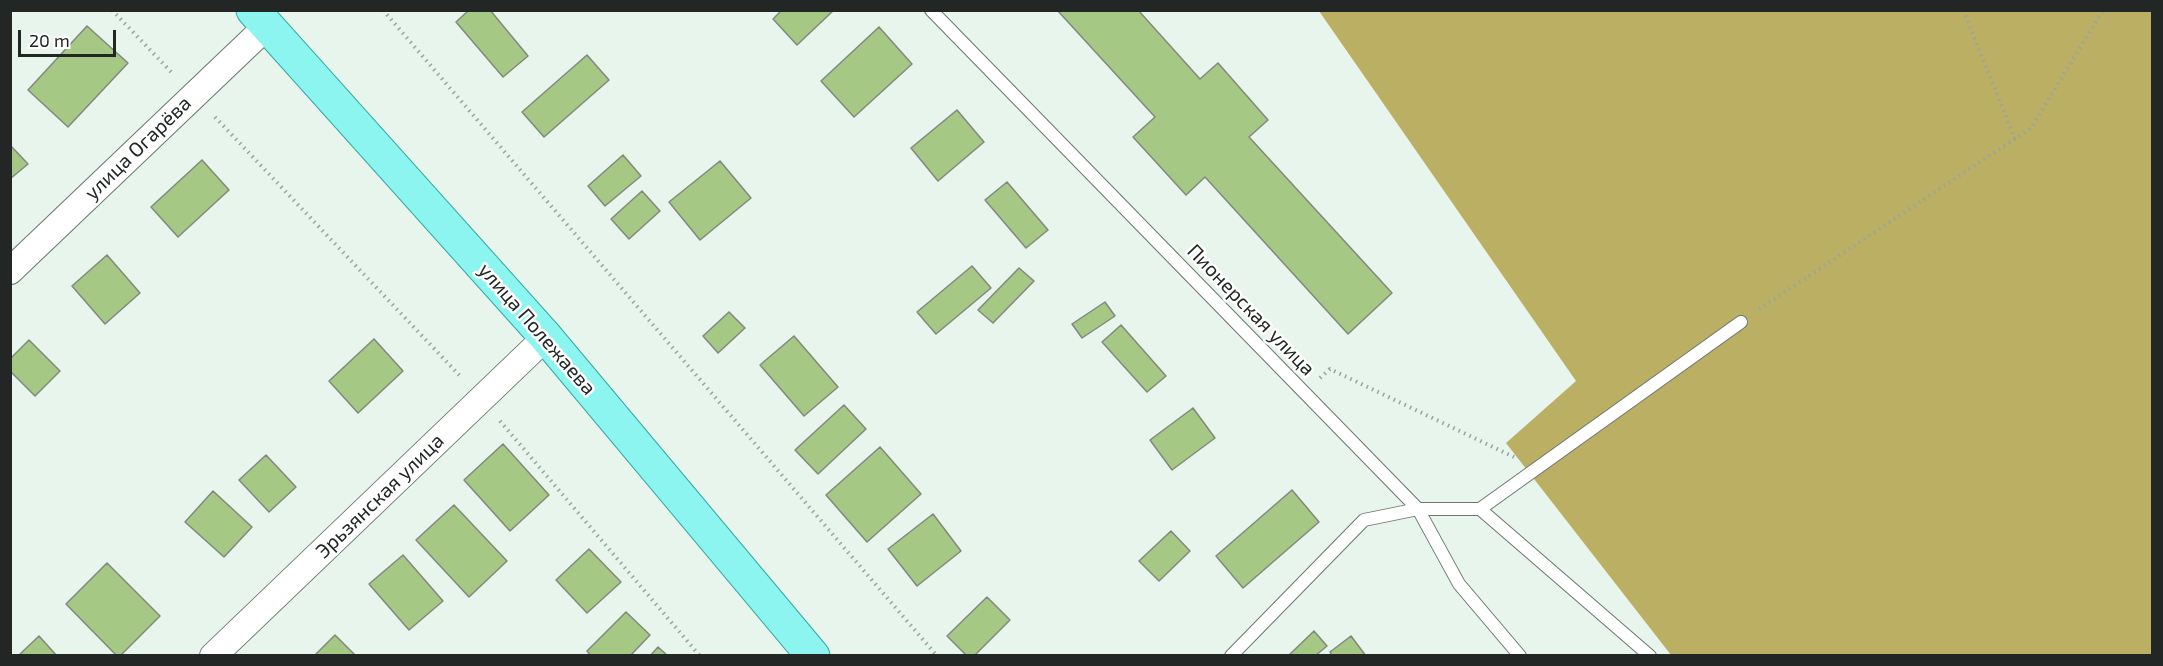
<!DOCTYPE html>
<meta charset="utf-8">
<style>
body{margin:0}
#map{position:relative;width:2163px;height:666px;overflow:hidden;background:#e7f5ed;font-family:"Exo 2",sans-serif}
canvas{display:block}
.frame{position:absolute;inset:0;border:12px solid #222725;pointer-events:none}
.scale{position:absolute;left:18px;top:30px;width:98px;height:27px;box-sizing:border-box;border:3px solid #222725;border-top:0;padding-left:8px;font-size:18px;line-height:21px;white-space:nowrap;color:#222725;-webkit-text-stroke:4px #fff;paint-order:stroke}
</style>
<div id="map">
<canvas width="2163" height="666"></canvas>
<div class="frame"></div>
<div class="scale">20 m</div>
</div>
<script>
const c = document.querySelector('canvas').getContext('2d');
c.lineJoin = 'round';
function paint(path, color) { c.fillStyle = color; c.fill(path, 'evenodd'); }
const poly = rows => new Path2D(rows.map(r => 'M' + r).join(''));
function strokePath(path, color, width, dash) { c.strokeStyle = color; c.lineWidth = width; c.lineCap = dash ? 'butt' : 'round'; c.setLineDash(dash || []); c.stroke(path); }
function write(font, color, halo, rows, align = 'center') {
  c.font = font + ' "Exo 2",sans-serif'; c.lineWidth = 5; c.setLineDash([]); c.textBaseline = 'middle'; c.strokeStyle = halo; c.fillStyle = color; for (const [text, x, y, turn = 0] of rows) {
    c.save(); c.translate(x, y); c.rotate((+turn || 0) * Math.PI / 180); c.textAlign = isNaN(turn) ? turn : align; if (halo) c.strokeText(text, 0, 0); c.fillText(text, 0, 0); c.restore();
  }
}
const forest = poly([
 [1319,11,2152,11,2152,655,1671,655,1506,443,1576,381]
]);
const building = poly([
 [469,10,490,10,528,56,503,77,456,22,469,10],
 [782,10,834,10,797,45,773,19,782,10],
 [1057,10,1138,10,1200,79,1218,63,1268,120,1249,137,1392,293,1348,334,1205,177,1186,195,1133,137,1155,117,1057,10],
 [87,26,128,63,68,127,28,90,87,26],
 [879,27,912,64,854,117,821,81,879,27],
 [587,55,609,80,544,137,522,112,587,55],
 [957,110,984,142,938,181,911,148,957,110],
 [10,145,28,164,10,179,10,145],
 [623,155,641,176,605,206,588,186,623,155],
 [202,160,229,190,178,237,151,207,202,160],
 [720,161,751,198,700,240,669,202,720,161],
 [1007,182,1048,230,1026,248,985,200,1007,182],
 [642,191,660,211,629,239,611,219,642,191],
 [107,255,140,293,105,324,72,286,107,255],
 [972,266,991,288,936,334,917,312,972,266],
 [1019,268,1034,281,993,323,978,310,1019,268],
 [1105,302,1115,316,1082,338,1072,324,1105,302],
 [729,312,745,328,718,353,703,336,729,312],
 [1121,325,1166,376,1147,392,1102,342,1121,325],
 [794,336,838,387,804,416,760,365,794,336],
 [374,339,403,371,358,413,329,381,374,339],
 [29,340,60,371,35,396,10,371,10,359,29,340],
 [844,405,866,429,818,474,795,450,844,405],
 [1193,408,1215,438,1172,470,1150,440,1193,408],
 [503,444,549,495,510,531,464,480,503,444],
 [880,447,921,494,867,542,826,495,880,447],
 [266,455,296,487,269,512,239,480,266,455],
 [1292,490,1319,522,1243,588,1216,556,1292,490],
 [213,491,252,527,224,557,185,522,213,491],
 [454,505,507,561,469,597,416,540,454,505],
 [933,514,961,551,917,586,888,549,933,514],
 [1171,531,1190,551,1159,581,1139,561,1171,531],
 [589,549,621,582,587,613,556,580,589,549],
 [403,555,443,601,409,630,369,584,403,555],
 [107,563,160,616,120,656,117,656,66,604,107,563],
 [987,597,1010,620,974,656,967,656,947,636,987,597],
 [626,612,650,635,630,656,591,656,587,651,626,612],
 [1314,631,1327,646,1315,656,1288,656,1314,631],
 [335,635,356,656,314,656,335,635],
 [39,636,57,656,18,656,39,636],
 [1351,636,1366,656,1332,656,1330,652,1351,636],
 [658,647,668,656,650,656,658,647]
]);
const path = poly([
 [112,10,174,75],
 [383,10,937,656],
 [1963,10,2015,139],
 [215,117,461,377],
 [1759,309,2031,128,2103,10],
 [1320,378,1330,369,1514,457],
 [500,421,700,656]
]);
const service = poly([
 [931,10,1418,509,1459,584,1520,656],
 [1480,509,1650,656],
 [1231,656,1364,520,1418,509,1480,509,1741,322]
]);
const minor = poly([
 [10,271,267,26],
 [213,656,546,337]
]);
const primary = poly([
 [253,10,546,337,813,656]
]);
const streetNames = [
 ["улица Огарёва",138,148,-44],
 ["Пионерская улица",1251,310,46],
 ["улица Полежаева",537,329,49],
 ["Эрьзянская улица",380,496,-44]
];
paint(forest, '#bbaf63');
paint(building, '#a5c884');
strokePath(building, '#82887d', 1.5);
strokePath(service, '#6b7770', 14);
strokePath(minor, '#6b7770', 28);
strokePath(primary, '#36a8a2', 35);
strokePath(path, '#99a49e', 4, [1.5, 4.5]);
strokePath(service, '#fff', 12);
strokePath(minor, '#fff', 26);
strokePath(primary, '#8cf5f0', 33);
write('20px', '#222725', '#fff', streetNames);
</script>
